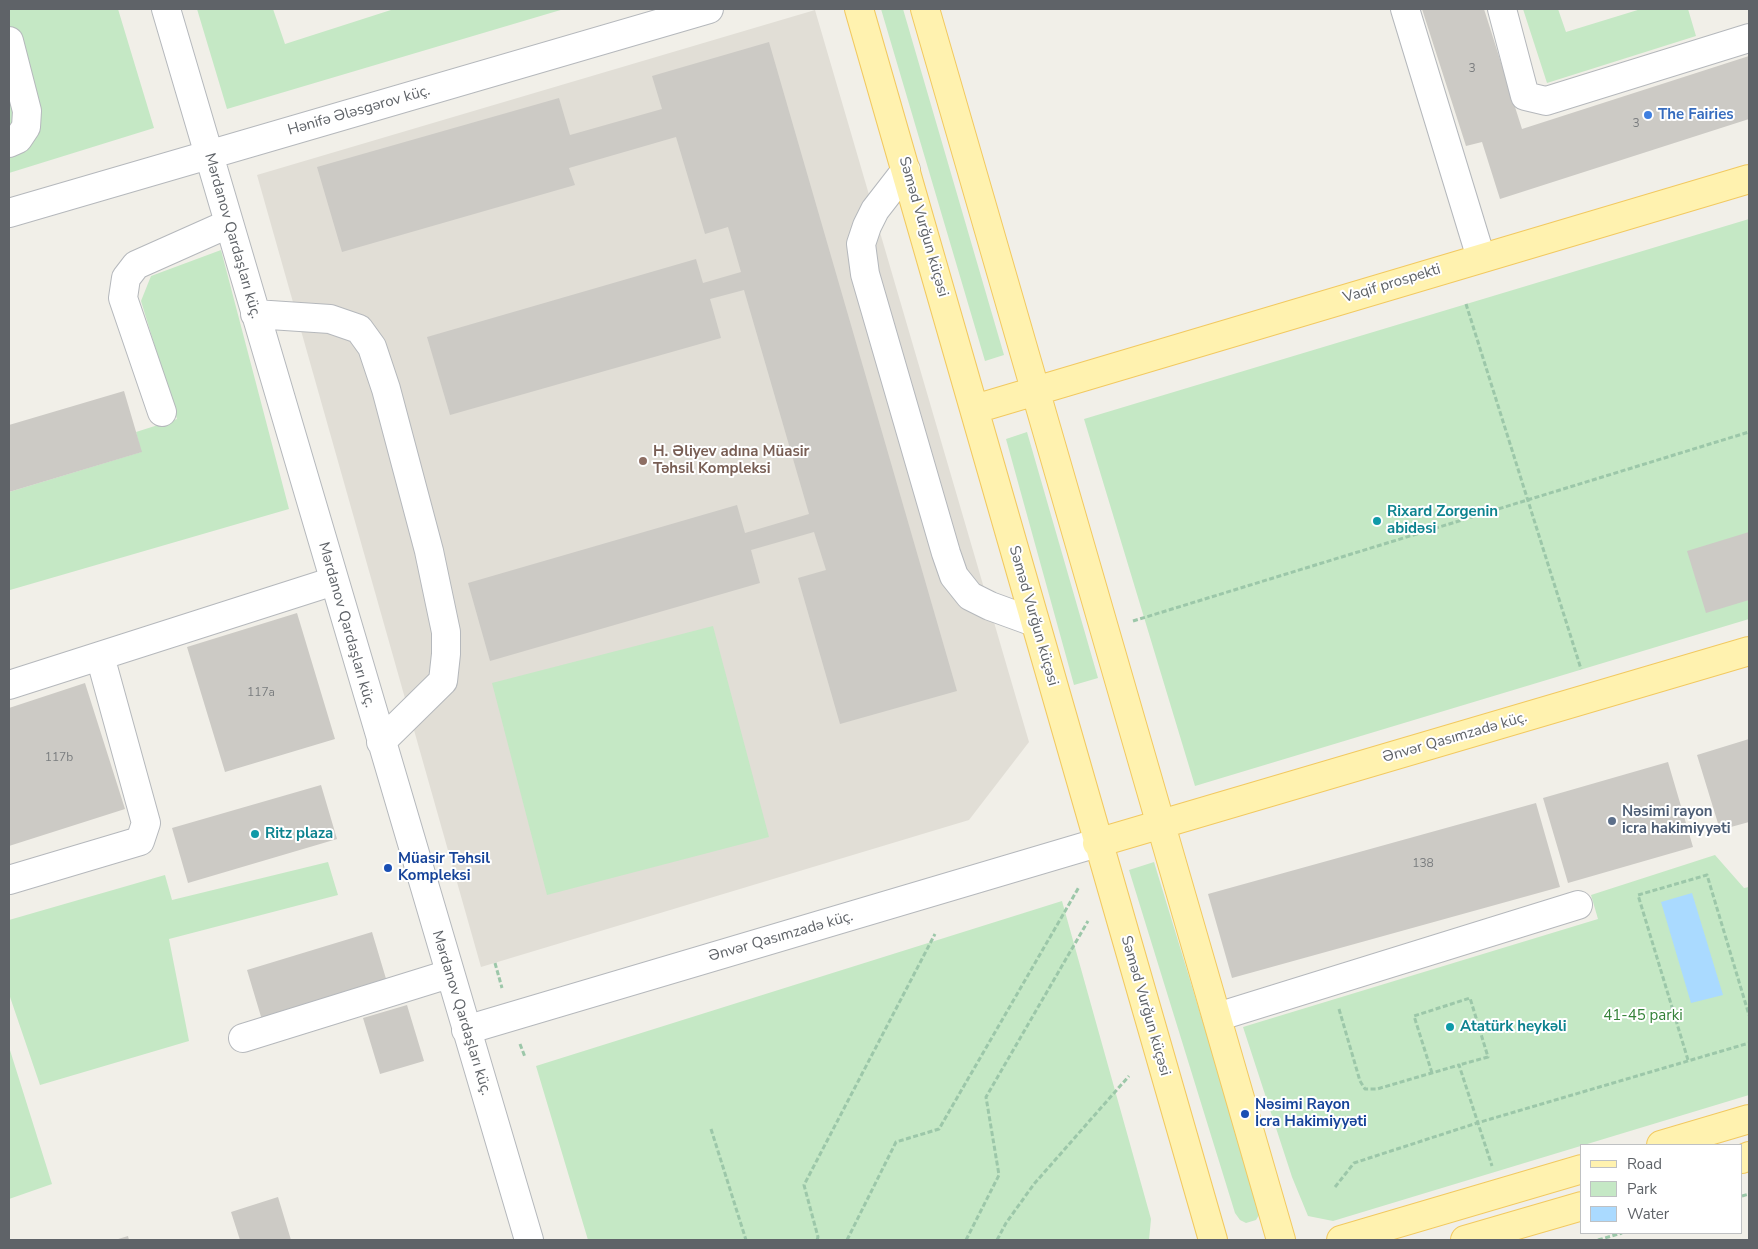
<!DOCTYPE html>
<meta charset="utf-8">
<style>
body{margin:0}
#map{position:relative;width:1758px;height:1249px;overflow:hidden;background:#f1efe8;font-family:"Nunito Sans",sans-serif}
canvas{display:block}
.frame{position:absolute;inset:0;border:10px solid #5f6368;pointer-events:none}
.legend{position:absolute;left:1580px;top:1144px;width:162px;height:90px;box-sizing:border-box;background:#fff;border:1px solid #bfc1c3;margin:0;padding:6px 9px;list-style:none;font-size:15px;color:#5f6368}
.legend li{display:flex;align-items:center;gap:10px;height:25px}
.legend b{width:25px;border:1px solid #bfc1c3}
</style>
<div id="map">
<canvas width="1758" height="1249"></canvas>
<div class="frame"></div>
<ul class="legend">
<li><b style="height:6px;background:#fff2af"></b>Road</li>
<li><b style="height:14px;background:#c5e8c5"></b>Park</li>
<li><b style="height:14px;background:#aadaff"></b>Water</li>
</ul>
</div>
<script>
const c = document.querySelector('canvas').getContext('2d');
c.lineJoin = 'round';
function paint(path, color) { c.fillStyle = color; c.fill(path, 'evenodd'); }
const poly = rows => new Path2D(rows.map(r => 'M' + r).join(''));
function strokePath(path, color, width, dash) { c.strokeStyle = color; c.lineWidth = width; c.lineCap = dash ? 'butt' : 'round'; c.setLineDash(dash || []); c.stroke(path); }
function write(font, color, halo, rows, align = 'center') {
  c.font = font + ' "Nunito Sans",sans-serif'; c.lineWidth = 4; c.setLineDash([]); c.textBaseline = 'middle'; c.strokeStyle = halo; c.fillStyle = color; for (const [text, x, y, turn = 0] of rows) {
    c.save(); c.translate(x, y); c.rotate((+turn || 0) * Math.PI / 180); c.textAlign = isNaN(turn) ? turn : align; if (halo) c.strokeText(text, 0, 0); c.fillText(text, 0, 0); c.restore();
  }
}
const education = poly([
 [815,10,1029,742,969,820,481,967,257,175]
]);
const green = poly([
 [9,9,118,9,154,128,9,173],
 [197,9,273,9,285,44,394,9,564,9,227,109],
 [881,9,903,9,1004,355,985,361],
 [1523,9,1558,9,1566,32,1641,9,1688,9,1696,36,1547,83],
 [1749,219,1749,619,1195,786,1084,419],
 [221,250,289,509,10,590,9,492,141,452,136,432,177,419,141,301,151,276],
 [1027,432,1098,678,1074,685,1006,439],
 [713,626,769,837,547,895,492,683],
 [1715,855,1744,888,1749,887,1749,1095,1333,1221,1308,1216,1292,1177,1243,1027,1598,919,1591,895],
 [328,862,338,895,169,939,189,1041,40,1085,9,994,9,920,165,875,172,900],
 [1154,862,1259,1206,1259,1215,1256,1220,1246,1223,1240,1220,1235,1213,1129,870],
 [1062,901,1151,1219,1149,1240,588,1240,536,1066],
 [9,1047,52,1184,9,1199]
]);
const water = poly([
 [1692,893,1723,995,1691,1003,1661,902]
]);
const building = poly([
 [1422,9,1484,9,1522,129,1749,56,1749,119,1500,199,1482,142,1466,146],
 [769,42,957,691,840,724,798,578,826,570,814,532,751,550,760,583,490,661,468,583,737,505,745,533,809,514,744,290,710,299,721,338,450,415,427,337,696,259,703,283,741,272,728,227,705,234,676,137,569,168,575,185,342,252,317,167,559,98,570,135,662,109,652,76],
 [124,391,142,452,9,492,9,425],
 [1749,532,1749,600,1706,613,1687,551],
 [297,613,335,739,225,772,187,647],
 [85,683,125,809,9,846,9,708],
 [1749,739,1749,822,1720,830,1697,755],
 [1668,762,1693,847,1568,883,1543,798],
 [321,785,337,839,188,883,172,828],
 [1536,803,1560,887,1232,978,1208,894],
 [372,932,387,982,262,1020,247,970],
 [407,1005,424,1061,380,1074,363,1018],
 [278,1197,291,1240,240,1240,231,1212],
 [128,1236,129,1240,115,1240]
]);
const path = poly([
 [1466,304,1581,669],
 [1133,621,1749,432],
 [495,963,502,988],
 [1339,1009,1360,1081,1365,1089,1377,1089,1459,1065,1492,1166],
 [520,1044,525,1057],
 [1688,1060,1638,895,1707,875,1749,1015],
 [1432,1073,1414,1016,1470,998,1488,1057,1459,1065],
 [711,1129,746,1240],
 [1335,1187,1354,1163,1477,1123,1749,1043],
 [1742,1196,1749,1194],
 [817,1240,818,1237,804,1185,935,934],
 [847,1240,896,1142,939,1129,1079,887],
 [966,1240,999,1175,986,1097,1088,921],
 [997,1240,1006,1223,1034,1184,1129,1076],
 [1598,1240,1622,1233]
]);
const minor = poly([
 [166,9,529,1240],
 [1405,9,1481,258],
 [1502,9,1525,96,1546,101,1749,38],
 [9,41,27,111,26,127,18,139,9,143],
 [906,170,875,210,867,226,861,244,865,274,946,553,954,576,970,596,990,606,1034,622],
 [9,213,709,9],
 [255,314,330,319,359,329,372,347,386,389,429,551,446,632,446,654,443,681,381,742],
 [162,412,123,298,126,278,136,265,228,224],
 [9,685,334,581],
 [9,880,140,841,146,823,100,656],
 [1217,1017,1578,905],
 [466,1030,1097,843],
 [243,1038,449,974]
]);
const major = poly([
 [859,9,1213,1240],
 [925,9,1281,1240],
 [975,409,1749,179],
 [1097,843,1749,651],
 [1661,1145,1749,1119],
 [1742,1159,1749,1156],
 [1341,1240,1582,1169],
 [1465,1240,1582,1206]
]);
const markers = [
 [1648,115,5,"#3f7fe0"],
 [643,461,5,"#8d6e63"],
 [1377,521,5,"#0f9aa8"],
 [1612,821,5,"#5c6f8a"],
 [255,834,5,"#0f9aa8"],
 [388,868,5,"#1a4fb4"],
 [1450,1027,5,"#0f9aa8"],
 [1245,1114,5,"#1a4fb4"]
];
const numberNames = [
 ["3",1472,69],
 ["3",1636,124],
 ["117a",261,693],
 ["117b",59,758],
 ["138",1423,864]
];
const streetNames = [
 ["Hənifə Ələsgərov küç.",359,111,-16],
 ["Səməd Vurğun küçəsi",923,227,74],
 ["Mərdanov Qardaşları küç.",232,236,74],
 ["Vaqif prospekti",1392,284,-17],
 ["Səməd Vurğun küçəsi",1033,616,74],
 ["Mərdanov Qardaşları küç.",346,625,74],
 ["Ənvər Qasımzadə küç.",1455,738,-16],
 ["Ənvər Qasımzadə küç.",781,937,-16],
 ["Səməd Vurğun küçəsi",1145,1006,74],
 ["Mərdanov Qardaşları küç.",461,1013,73]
];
const shopNames = [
 ["The Fairies",1658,115]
];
const educationNames = [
 ["H. Əliyev adına Müasir",653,452],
 ["Təhsil Kompleksi",653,469]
];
const cultureNames = [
 ["Rixard Zorgenin",1387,512],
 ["abidəsi",1387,529],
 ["Ritz plaza",265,834],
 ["Atatürk heykəli",1460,1027]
];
const serviceNames = [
 ["Nəsimi rayon",1622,812],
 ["icra hakimiyyəti",1622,829]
];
const transitNames = [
 ["Müasir Təhsil",398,859],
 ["Kompleksi",398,876],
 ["Nəsimi Rayon",1255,1105],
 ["İcra Hakimiyyəti",1255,1122]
];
const parkNames = [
 ["41-45 parki",1643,1016]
];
paint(education, '#e1ded6');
paint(green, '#c5e8c5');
paint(water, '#aadaff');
paint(building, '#cccac5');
strokePath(minor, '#b5b8bc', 30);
strokePath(major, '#f2c960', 30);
strokePath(path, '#9cc7a9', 3, [5, 2.5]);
strokePath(minor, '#fff', 28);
strokePath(major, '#fff2af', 28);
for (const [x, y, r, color] of markers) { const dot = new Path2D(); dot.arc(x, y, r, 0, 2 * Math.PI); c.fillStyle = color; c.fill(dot); strokePath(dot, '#fff', 2); }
write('12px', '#7a7d7f', null, numberNames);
write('15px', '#5f6368', '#fff', streetNames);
write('bold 15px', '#366cbe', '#fff', shopNames, 'left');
write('bold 15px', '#785e54', '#fff', educationNames, 'left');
write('bold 15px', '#0d838f', '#fff', cultureNames, 'left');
write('bold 15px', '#4e5e75', '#fff', serviceNames, 'left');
write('bold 15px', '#164399', '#fff', transitNames, 'left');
write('15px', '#348238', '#fff', parkNames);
</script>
